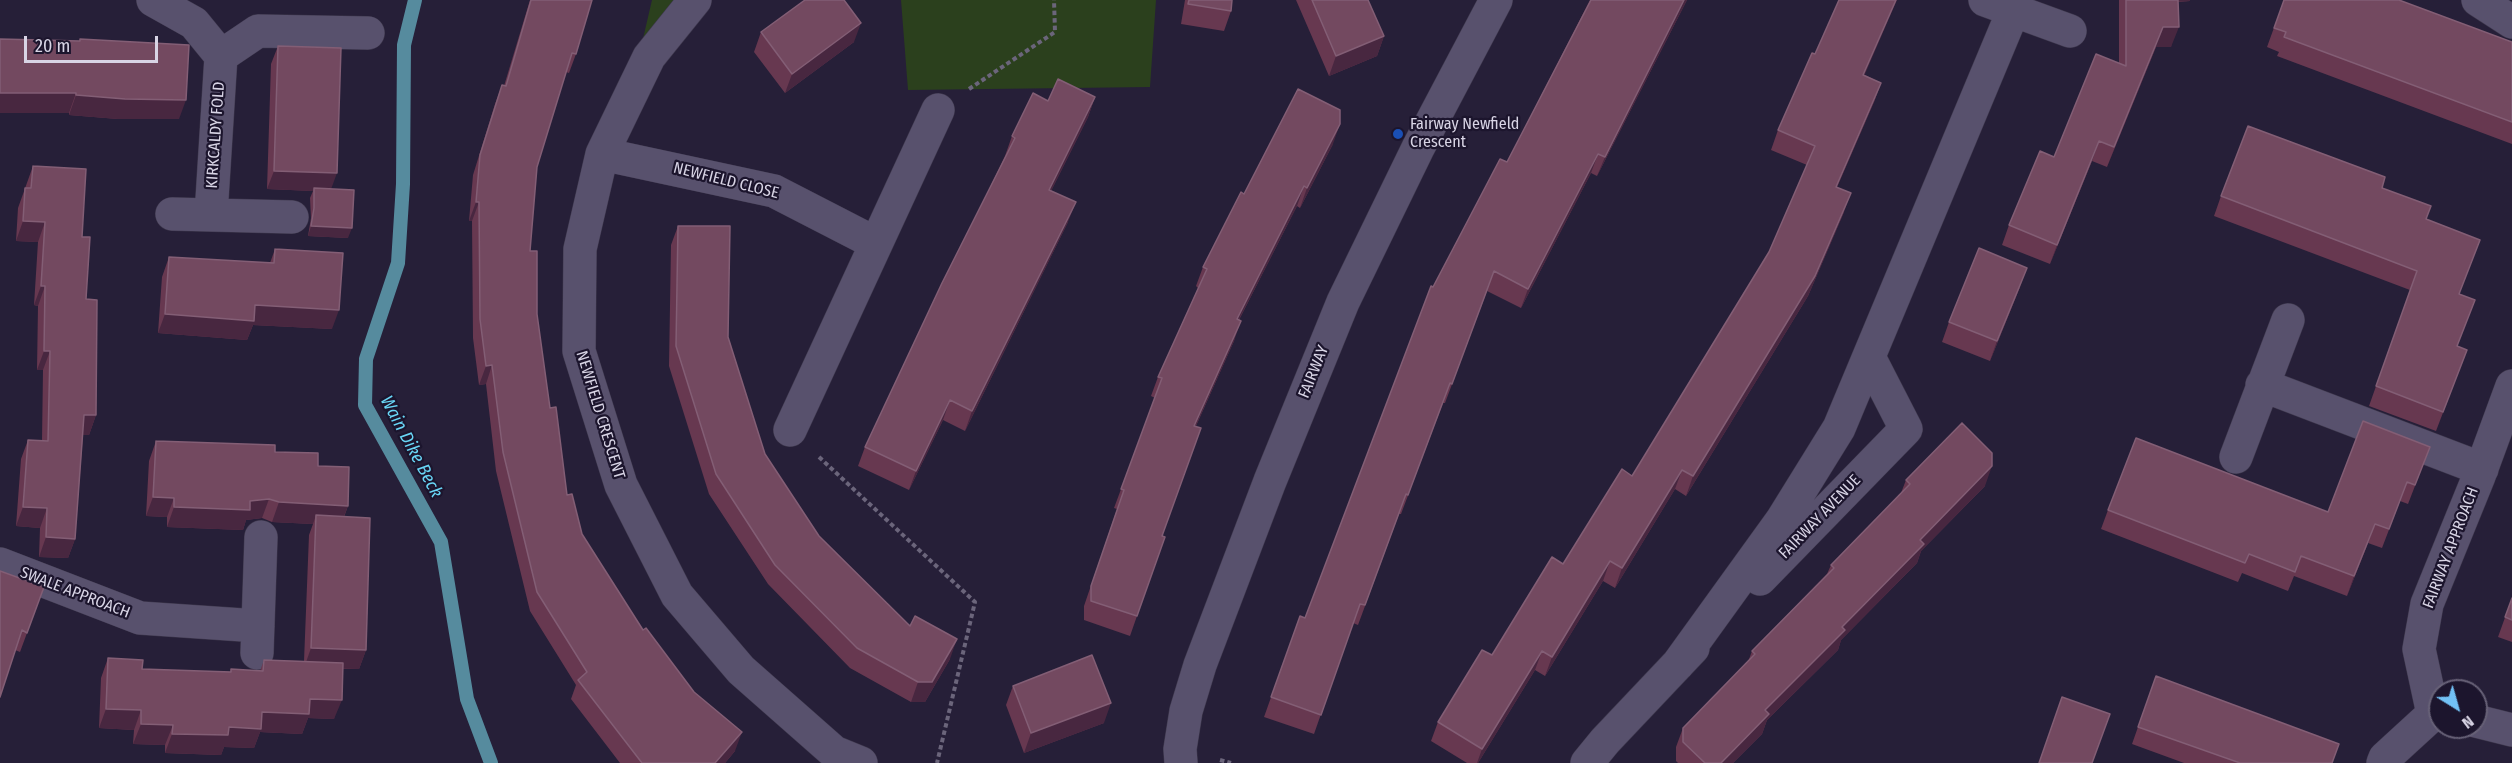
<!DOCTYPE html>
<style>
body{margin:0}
#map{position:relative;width:2512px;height:763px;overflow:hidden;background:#261f38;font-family:"Fira Sans Condensed",sans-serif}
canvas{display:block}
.north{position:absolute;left:2428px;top:679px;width:60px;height:60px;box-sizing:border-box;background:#1c152d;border:2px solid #676177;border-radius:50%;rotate:143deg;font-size:16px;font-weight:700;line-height:24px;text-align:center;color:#d8d4e5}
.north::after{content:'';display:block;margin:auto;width:21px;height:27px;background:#72c1f5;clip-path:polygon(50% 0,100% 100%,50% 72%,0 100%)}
.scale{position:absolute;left:24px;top:36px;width:134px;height:27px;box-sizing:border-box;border:3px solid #d8d4e5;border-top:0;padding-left:8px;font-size:18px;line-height:21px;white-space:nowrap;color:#d8d4e5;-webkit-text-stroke:4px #1c152d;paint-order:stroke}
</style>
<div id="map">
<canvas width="2512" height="763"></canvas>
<div class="north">N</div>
<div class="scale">20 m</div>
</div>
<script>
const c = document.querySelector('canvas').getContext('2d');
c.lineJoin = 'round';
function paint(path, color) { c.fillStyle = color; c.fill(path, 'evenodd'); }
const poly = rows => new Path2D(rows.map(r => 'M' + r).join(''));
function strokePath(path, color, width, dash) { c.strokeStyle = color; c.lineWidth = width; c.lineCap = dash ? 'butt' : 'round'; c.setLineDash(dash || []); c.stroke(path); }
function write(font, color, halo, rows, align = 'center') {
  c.font = font + ' "Fira Sans Condensed",sans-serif'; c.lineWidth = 4.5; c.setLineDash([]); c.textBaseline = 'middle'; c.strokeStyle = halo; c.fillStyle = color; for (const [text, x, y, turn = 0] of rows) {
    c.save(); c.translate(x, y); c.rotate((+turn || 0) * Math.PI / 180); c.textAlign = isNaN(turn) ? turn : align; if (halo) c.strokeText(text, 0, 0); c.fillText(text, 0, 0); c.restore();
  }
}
const green = poly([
 [652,0,695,0,642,43],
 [901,0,1156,0,1150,87,908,90]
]);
const stream = poly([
 [415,0,404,45,403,184,398,263,366,359,365,405,441,542,467,699,491,763]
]);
const path = poly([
 [969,89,1055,32,1054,0],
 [819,457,975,602,937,763],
 [1220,760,1231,763]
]);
const street = poly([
 [153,0,194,23,221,56,211,215],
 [695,0,649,57,602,154,580,249,579,351,621,485,677,595,741,670,834,752,861,763],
 [1985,0,2070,31],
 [2478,0,2512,22],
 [221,56,258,31,368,33],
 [602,154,774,191,875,243],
 [172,214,292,217],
 [2262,385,2482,469],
 [790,430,938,110],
 [2236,457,2288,320],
 [0,564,140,618,258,626],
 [1760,579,1906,429,1869,357],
 [257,653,261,537],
 [1678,664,1782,520,1839,428,2014,9],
 [2433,714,2419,649,2427,604,2479,476,2512,386],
 [2476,721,2512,730],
 [1181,763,1180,749,1186,711,1200,665,1270,481,1343,302,1418,148,1496,0],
 [1587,763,1605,741,1693,648],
 [2383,763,2385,758,2433,714,2440,715]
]);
const wall = poly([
 [530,0,592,0,576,54,569,73,566,72,537,167,530,251,537,314,550,408,567,495,582,534,643,630,735,751,725,763,620,763,571,699,576,685,530,611,496,471,486,384,479,385,473,338,472,221,469,221,473,175,495,104,502,85,504,86],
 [1185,0,1232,0,1231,11,1224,31,1181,24],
 [1296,0,1368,0,1384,36,1377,56,1329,76],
 [1590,0,1687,0,1597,176,1591,173,1521,308,1487,291,1445,403,1443,403,1401,514,1399,514,1358,625,1353,623,1314,734,1264,717,1300,616,1305,618,1433,287,1507,162],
 [2119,0,2190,0,2190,1,2178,2,2171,47,2156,47,2107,167,2092,161,2050,264,2002,245,2009,225,2054,157,2119,63],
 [2284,0,2512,42,2512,144,2277,56,2279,52,2267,47],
 [761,32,854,42,785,93,754,52],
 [0,39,179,119,118,119,69,115,69,113,0,113],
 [278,46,331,189,348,238,308,236,311,218,310,198,313,191,267,189,271,64],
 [1865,75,1881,83,1874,102,1837,187,1844,212,1808,296,1686,496,1675,489,1615,588,1603,581,1545,676,1535,670,1478,763,1467,763,1431,741,1438,722,1563,564,1632,476,1769,252,1807,165,1771,150,1778,130],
 [1095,97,1088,117,1051,191,1068,222,965,431,943,420,909,490,858,466,865,447,1005,156,1012,136,1048,101],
 [1333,144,1300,208,1297,206,1239,320,1234,341,1196,426,1137,616,1130,636,1084,620,1084,606,1117,509,1114,508,1155,398,1151,396,1158,377,1198,288,1196,286,1203,267,1244,194],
 [33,166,82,237,86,299,96,415,89,435,83,435,75,539,68,558,39,557,40,528,16,526,21,459,28,440,42,440,43,370,37,370,38,306,34,305,38,242,16,241,18,208],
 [2382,188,2426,219,2460,294,2457,346,2467,350,2436,431,2369,406,2410,290,2214,216,2221,196],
 [678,226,728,337,765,454,819,536,910,626,950,659,925,702,911,702,850,668,768,584,709,494,669,366,671,245],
 [275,249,332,329,253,325,247,340,158,333,162,277,169,257,270,263],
 [2020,287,1990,361,1942,342,1949,322],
 [156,441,275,452,318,466,348,506,344,517,366,650,359,669,343,669,334,719,308,718,302,734,260,732,254,748,224,747,221,755,165,753,165,745,133,744,134,730,99,728,101,678,108,658,142,669,230,672,231,669,260,671,264,660,304,661,309,535,313,524,272,522,262,518,246,520,243,530,167,527,167,517,146,516,149,461],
 [2430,447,2408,504,2400,501,2382,548,2368,543,2347,596,2294,576,2288,591,2242,573,2238,582,2101,529,2108,510,2328,512],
 [1906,480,1985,486,1921,551,1917,563,1841,640,1838,650,1767,720,1762,734,1733,763,1678,763,1676,761,1676,747,1683,728,1748,662,1752,651,1827,574,1831,565,1901,493],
 [0,571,44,587,20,652,15,650],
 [2512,598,2512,642,2498,637],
 [2156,676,2332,763,2184,763,2132,744],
 [1013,686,1104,723,1024,753,1006,705]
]);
const shadedWall = poly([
 [1684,0,1687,0,1597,176,1605,157],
 [1896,0,1897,0,1856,95,1863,75],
 [2172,0,2190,0,2190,1,2171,2],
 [861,23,854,42,785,93,792,74],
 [2163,27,2179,27,2171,47,2156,47,2107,167],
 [1384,36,1377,56,1329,76,1336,56],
 [1881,83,1874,102,1829,206,1836,187],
 [0,93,76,93,69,113,0,113],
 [76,95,186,100,179,119,118,119,69,115],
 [1095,97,1088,117,1042,209,1049,190],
 [1340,124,1333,144,1300,208,1307,188],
 [2099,141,2092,161,2050,264,2057,245],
 [1598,154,1591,173,1521,308,1528,289],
 [274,171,337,173,330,192,314,188,313,191,267,189],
 [1304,186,1297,206,1229,339,1237,319],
 [1851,193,1844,212,1808,296,1686,496,1693,476],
 [476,202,479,202,472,221,469,221],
 [1076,202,1068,222,965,431,972,411],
 [23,221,45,222,38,242,16,241],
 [311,226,352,228,348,238,308,236],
 [2027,268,2020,287,1990,361,1997,341],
 [41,286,45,286,38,306,34,305],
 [255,305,339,310,332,329,253,325,247,340,158,333,165,314],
 [1241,321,1234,341,1187,445,1194,426],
 [44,351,50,351,43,370,37,370],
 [492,365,486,384,479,385,486,366],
 [950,400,943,420,909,490,916,471],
 [84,415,96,415,89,435,77,435],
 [1992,466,1985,486,1921,551,1917,563,1841,640,1838,650,1767,720,1762,734,1733,763,1721,763,1765,710,1842,627,1920,540],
 [1682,470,1675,489,1615,588,1622,568],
 [153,497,174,498,167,517,146,516],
 [269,499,262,518,246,520,243,530,167,527,174,507],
 [279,502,348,506,340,526,316,515,313,524,272,522],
 [23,507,47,508,40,528,16,526],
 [2375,524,2368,543,2347,596,2354,576],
 [46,537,75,539,68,558,39,557],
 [1610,561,1603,581,1545,676,1552,657],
 [957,639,950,659,925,702,911,702,918,682],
 [311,648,366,650,359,669,304,668],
 [1542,651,1535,670,1478,763,1477,763,1482,749],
 [310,699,342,700,334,719,308,718,302,734,260,732,254,748,224,747,221,755,165,753,172,734,262,712],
 [1111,703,1104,723,1024,753,1031,733],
 [106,709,141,710,134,730,99,728],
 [141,724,173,725,165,745,133,744],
 [742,732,735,751,725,763,715,763]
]);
const building = poly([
 [531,0,592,0,576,54,572,53,537,167,530,251,537,251,537,314,550,408,556,407,567,495,572,494,582,534,643,630,646,628,694,692,742,732,715,763,642,763,578,680,587,672,537,592,503,452,492,365,486,366,480,319,479,202,476,202,480,155,502,85,506,86,531,0],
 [805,0,844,0,861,23,792,74,761,32,805,0],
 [1189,0,1232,0,1231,11,1188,4,1189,0],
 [1312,0,1368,0,1384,36,1336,56,1312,0],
 [1591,0,1684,0,1605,157,1598,154,1528,289,1494,271,1452,384,1450,383,1408,495,1406,494,1365,605,1360,604,1321,715,1271,697,1300,616,1305,618,1431,286,1433,287,1500,159,1507,162,1591,0],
 [1839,0,1896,0,1863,75,1881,83,1836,187,1851,193,1815,276,1693,476,1682,470,1622,568,1610,561,1552,657,1542,651,1482,749,1438,722,1482,650,1492,655,1552,557,1563,564,1622,469,1632,476,1769,252,1815,146,1778,130,1812,53,1815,54,1839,0],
 [2126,0,2178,0,2179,27,2163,27,2114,147,2099,141,2057,245,2009,225,2040,151,2054,157,2096,54,2126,66,2126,0],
 [2284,0,2399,0,2512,42,2512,122,2284,37,2286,32,2274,28,2284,0],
 [0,39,80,41,80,39,189,45,186,100,125,99,76,95,76,93,0,93,0,39],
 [278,46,341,48,337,173,274,171,278,46],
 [1058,79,1095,97,1049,190,1076,202,972,411,950,400,916,471,865,447,942,283,1015,138,1012,136,1033,93,1048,101,1058,79],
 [1298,89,1340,110,1340,124,1307,188,1304,186,1237,319,1241,321,1194,426,1201,428,1162,536,1165,537,1137,616,1091,601,1091,586,1124,490,1121,489,1162,378,1158,377,1207,269,1203,267,1241,192,1244,194,1298,89],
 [2248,126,2385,177,2382,188,2431,206,2426,219,2480,240,2459,294,2475,300,2457,346,2467,350,2443,412,2376,386,2417,271,2221,196,2248,126],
 [33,166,86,169,82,237,90,237,86,299,97,300,96,415,84,415,75,539,46,537,47,508,23,507,28,440,48,441,50,351,44,351,45,286,41,286,45,222,23,221,25,188,31,188,33,166],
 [314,188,354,190,352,228,311,226,314,208,314,188],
 [678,226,730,226,728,337,765,454,819,536,910,626,915,616,957,639,932,682,918,682,857,648,775,565,716,474,676,346,678,226],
 [1979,248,2027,268,1997,341,1949,322,1979,248],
 [275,249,343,253,339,310,255,305,254,321,165,314,169,257,274,263,275,249],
 [2363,421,2430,447,2415,485,2407,482,2389,529,2375,524,2354,576,2301,556,2295,572,2249,554,2245,563,2108,510,2136,438,2328,512,2363,421],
 [1962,423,1992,453,1992,466,1920,540,1924,544,1842,627,1845,630,1765,710,1769,714,1721,763,1705,763,1683,742,1683,728,1755,654,1752,651,1834,568,1831,565,1910,484,1906,480,1962,423],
 [156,441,275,445,275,452,318,453,318,466,349,467,348,506,279,502,269,499,250,501,250,510,174,507,174,498,153,497,156,441],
 [316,515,370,518,366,650,311,648,316,515],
 [0,571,44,587,27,633,22,630,0,697,0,571],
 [2512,598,2512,620,2505,617,2512,598],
 [1092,655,1111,703,1031,733,1013,686,1092,655],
 [108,658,143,660,142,669,231,672,231,669,263,671,264,660,343,663,342,700,310,699,309,714,262,712,261,729,229,727,228,735,172,734,173,725,141,724,141,710,106,709,108,658],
 [2156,676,2339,744,2332,763,2240,763,2138,727,2156,676],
 [2062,697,2110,714,2092,763,2039,763,2062,697]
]);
const markers = [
 [1398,134,6,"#1a4fb4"]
];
const poiNames = [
 ["Fairway Newfield",1410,125],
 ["Crescent",1410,143]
];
const streetNames = [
 ["KIRKCALDY FOLD",216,135,-86],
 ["NEWFIELD CLOSE",726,181,14],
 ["FAIRWAY",1314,372,-68],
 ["NEWFIELD CRESCENT",600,415,73],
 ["FAIRWAY AVENUE",1820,517,-46],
 ["FAIRWAY APPROACH",2451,548,-69],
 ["SWALE APPROACH",75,593,21]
];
const waterNames = [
 ["Wain Dike Beck",411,447,62]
];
paint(green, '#2b401d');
strokePath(stream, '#568b9e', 14);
strokePath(street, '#3f394e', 34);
strokePath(path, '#6b657b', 4, [4.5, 3]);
strokePath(street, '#58516d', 33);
paint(wall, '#673850');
paint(shadedWall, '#482740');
paint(building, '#734960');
strokePath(building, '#835e75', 1.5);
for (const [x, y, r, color] of markers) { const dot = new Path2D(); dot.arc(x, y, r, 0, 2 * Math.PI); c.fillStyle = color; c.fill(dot); strokePath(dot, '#1c152d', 2); }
write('16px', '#d8d4e5', '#1c152d', poiNames, 'left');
write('16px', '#d8d4e5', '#1c152d', streetNames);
write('italic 18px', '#69d6f6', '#1c152d', waterNames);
</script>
